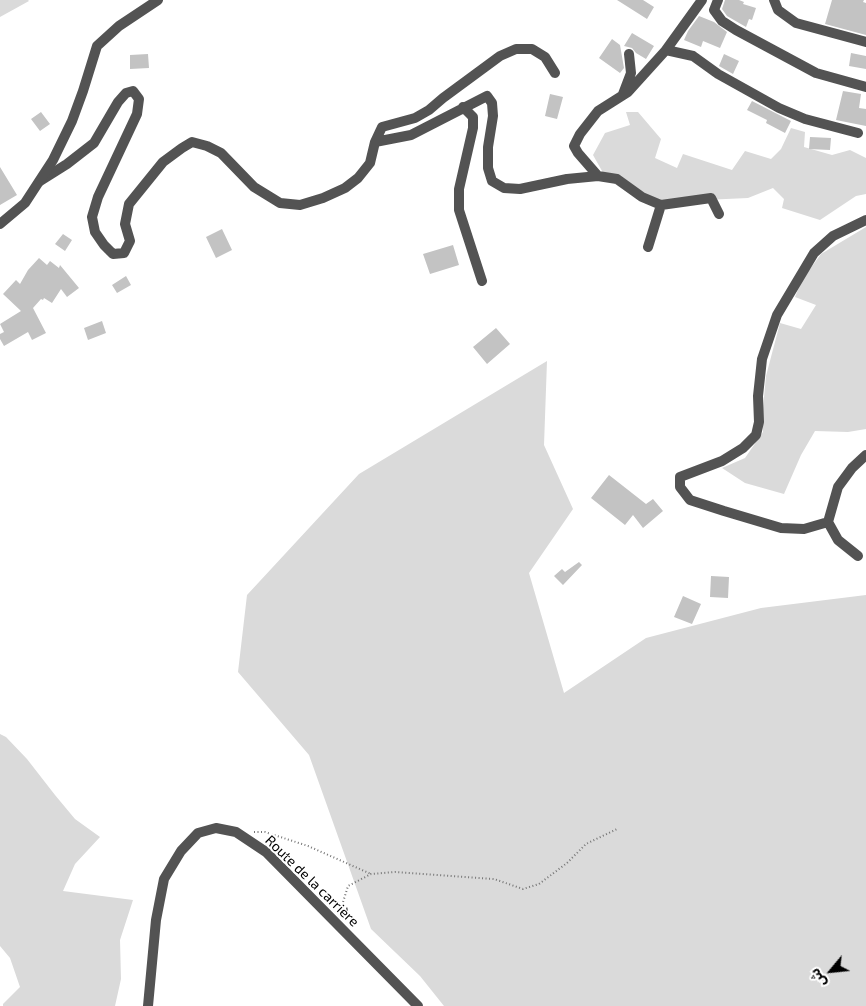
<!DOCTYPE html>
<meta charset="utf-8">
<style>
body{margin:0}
#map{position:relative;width:866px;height:1006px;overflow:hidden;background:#fff;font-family:"Exo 2","Noto Sans Arabic",sans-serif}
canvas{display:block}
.north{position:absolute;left:806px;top:946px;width:50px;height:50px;-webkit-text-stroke:4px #fff;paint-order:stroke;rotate:242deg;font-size:14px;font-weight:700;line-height:20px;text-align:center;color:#000}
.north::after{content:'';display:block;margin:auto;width:18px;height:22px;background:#000;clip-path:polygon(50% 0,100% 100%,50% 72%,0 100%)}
</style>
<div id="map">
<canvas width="866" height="1006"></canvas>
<div class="north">ش</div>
</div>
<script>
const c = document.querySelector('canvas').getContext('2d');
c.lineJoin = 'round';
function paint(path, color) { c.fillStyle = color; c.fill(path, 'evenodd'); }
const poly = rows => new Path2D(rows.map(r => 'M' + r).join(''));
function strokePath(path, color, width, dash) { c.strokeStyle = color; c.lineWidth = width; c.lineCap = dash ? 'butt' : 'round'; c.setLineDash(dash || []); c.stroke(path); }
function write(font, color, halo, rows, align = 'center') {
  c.font = font + ' "Exo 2",sans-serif'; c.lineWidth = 4; c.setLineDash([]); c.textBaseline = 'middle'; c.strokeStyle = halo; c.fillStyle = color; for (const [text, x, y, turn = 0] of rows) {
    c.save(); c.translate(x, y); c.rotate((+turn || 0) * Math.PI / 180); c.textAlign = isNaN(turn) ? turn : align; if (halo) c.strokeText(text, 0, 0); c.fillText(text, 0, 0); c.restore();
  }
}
const green = poly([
 [0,0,28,0,29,1,0,17],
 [626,112,638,112,661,139,655,158,677,168,683,154,732,170,745,151,771,159,781,149,791,128,805,132,804,147,832,155,850,150,866,158,866,194,856,196,820,220,782,208,784,199,773,188,748,198,704,200,656,208,630,194,606,178,593,155,605,133,630,125],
 [866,227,866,429,848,432,815,431,801,455,784,494,745,483,722,468,745,458,763,432,763,408,766,376,780,323,801,329,816,305,795,297,802,280,821,254],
 [547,361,544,445,573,509,529,573,564,693,646,638,761,608,866,595,866,1006,444,1006,420,976,371,929,309,755,238,672,247,595,359,474],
 [0,734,6,737,27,759,55,795,75,819,100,837,75,864,63,891,133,900,120,940,121,979,115,1006,3,1006,3,1004,20,987,10,958,0,946]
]);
const building = poly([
 [617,0,643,0,654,7,647,19],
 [725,0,739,0,744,2,743,4,756,8,752,20,749,19,746,27,727,16,722,9],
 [832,0,864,0,863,2,866,3,866,35,825,24],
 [699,16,714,22,727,32,720,48,703,41,701,47,684,40,688,31],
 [632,33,654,46,646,59,636,53,632,48,624,46],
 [612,39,620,45,624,68,620,73,599,58],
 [851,53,866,56,866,69,849,66],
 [148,54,149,68,130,69,130,55],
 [724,54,739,61,733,74,719,66],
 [843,91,861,94,859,108,866,109,866,126,836,120],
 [550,94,563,97,557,119,545,116],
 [752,101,791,121,785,133,766,123,767,120,747,110],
 [41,112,50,124,40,131,31,119],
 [810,137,831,138,830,150,809,149],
 [0,167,17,195,0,205],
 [222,229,232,250,216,258,206,237],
 [63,234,72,240,65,251,55,244],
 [453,245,459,265,430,274,423,254],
 [39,258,47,265,50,261,59,268,60,265,79,288,67,297,61,289,52,303,44,298,43,300,41,299,33,308,46,333,32,340,28,332,4,346,0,339,0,334,4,332,0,324,21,311,3,294,16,280,20,284,28,270],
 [126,276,131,285,117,293,112,285],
 [102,321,106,333,88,340,84,328],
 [496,328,510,344,487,364,473,347],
 [609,475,646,504,653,499,663,511,643,528,633,515,625,525,591,498],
 [579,562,582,565,563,585,554,576,562,569,565,572],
 [711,576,729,577,728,598,710,597],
 [683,596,701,604,692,624,674,617]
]);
const path = poly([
 [254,832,265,832,308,846,371,874],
 [340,912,348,886,371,874,395,872,494,879,523,889,539,884,567,863,586,844,617,829]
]);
const minor = poly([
 [718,0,714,10,722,21,736,30,816,73,866,87],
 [774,0,778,10,796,23,866,42],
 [666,50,693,56,718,74,779,108,805,119,858,133],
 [623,94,631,73,629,54],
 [463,107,473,117,473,128,459,189,459,210,482,281],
 [375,142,411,135,487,96,492,103,493,116,488,147,488,168,492,181,504,188,520,189,567,179,598,176,617,179,642,197,661,205,711,198,719,214],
 [598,176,578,153,574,146,580,134,598,111,628,92,666,50,702,0],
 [40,181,67,164,94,143,118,102,126,93,133,91,139,99,137,114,98,197,92,217,95,232,104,245,113,254,124,253,130,241,125,224,129,204,163,162,182,148,192,142,207,146,221,153,254,187,280,203,300,205,323,198,345,188,358,178,370,163,375,142,382,127,415,118,429,110,443,98,500,56,516,49,532,49,545,57,555,73],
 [648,247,661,205],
 [828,522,804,529,781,528,724,511,690,500,680,487,680,477,722,461,743,448,756,435,759,422,758,396,762,359,777,315,814,253,833,236,866,220],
 [858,556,838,540,828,522,838,487,852,468,866,455],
 [148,1006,156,920,164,879,181,851,198,833,216,828,236,832,266,852,418,1006]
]);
const tertiary = poly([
 [0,224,25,203,53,160,72,121,83,91,97,46,119,26,158,0]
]);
const streetNames = [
 ["Route de la carrière",312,881,44]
];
paint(green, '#dadada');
paint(building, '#c3c3c3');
strokePath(path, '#757575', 2, [1, 2.5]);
strokePath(minor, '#535353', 10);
strokePath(tertiary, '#535353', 10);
write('14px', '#000', '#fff', streetNames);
</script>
